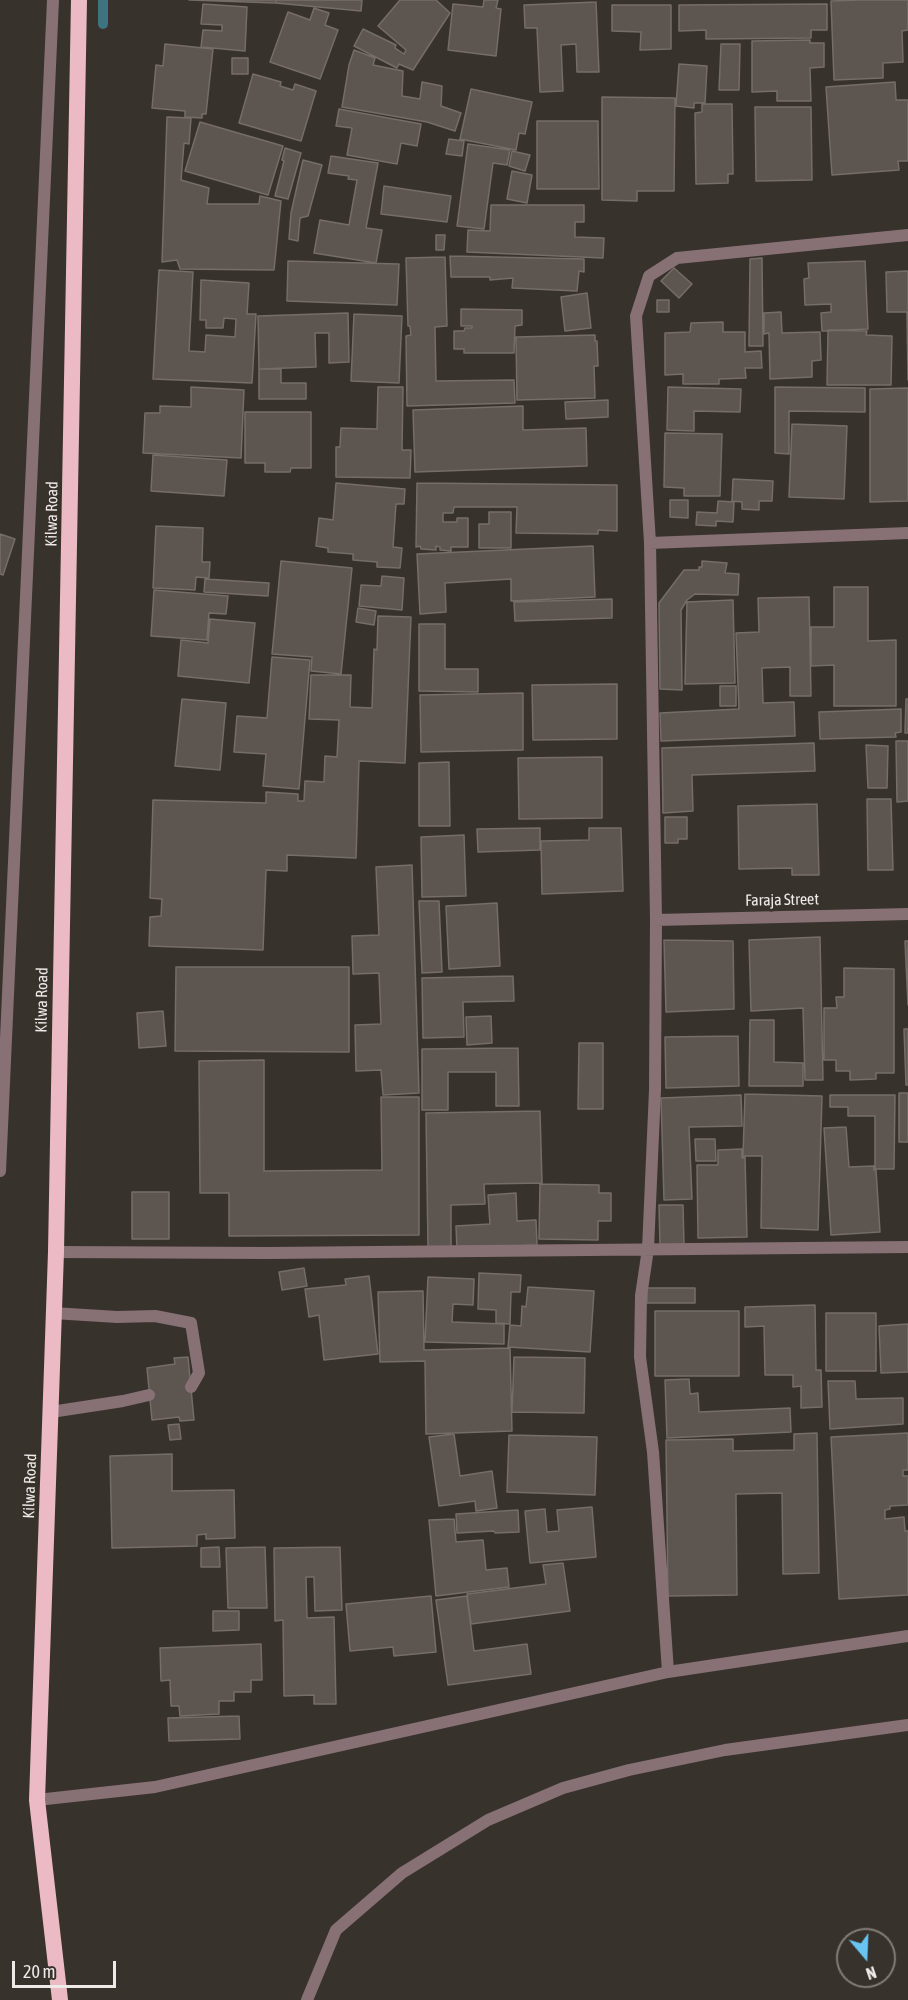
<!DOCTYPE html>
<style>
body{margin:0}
#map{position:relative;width:908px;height:2000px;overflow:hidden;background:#38322d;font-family:"Asap Condensed",sans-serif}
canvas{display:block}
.north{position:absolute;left:836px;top:1928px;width:60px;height:60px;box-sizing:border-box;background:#38322d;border:2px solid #817c77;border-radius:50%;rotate:161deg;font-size:16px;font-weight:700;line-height:24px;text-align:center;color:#eeeae7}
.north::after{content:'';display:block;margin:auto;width:21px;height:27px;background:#68c4f0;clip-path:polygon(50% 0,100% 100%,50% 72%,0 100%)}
.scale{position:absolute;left:12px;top:1961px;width:104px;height:27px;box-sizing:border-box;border:3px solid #eeeae7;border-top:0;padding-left:8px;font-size:18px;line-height:21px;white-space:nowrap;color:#eeeae7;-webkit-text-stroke:4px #38322d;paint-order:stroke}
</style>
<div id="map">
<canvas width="908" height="2000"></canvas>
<div class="north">N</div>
<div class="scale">20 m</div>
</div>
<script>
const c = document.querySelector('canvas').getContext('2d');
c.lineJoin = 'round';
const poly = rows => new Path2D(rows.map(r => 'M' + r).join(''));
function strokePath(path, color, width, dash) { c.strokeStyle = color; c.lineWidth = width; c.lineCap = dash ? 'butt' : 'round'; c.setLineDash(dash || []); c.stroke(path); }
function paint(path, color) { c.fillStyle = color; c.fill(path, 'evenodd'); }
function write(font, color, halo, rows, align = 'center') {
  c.font = font + ' "Asap Condensed",sans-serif'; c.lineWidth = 6; c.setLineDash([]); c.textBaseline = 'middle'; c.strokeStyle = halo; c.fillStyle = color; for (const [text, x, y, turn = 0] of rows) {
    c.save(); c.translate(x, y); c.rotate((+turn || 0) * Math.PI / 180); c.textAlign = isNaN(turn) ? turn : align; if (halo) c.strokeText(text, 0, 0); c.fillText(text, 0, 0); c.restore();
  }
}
const stream = poly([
 [103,24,103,0]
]);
const building = poly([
 [189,0,276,0,276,3,189,0],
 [276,0,362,0,361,11,276,3,276,0],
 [400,0,436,0,450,13,413,70,399,64,397,68,354,46,363,29,396,45,395,48,404,54,406,50,378,26,400,0],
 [484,0,498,0,496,8,501,9,496,56,448,50,453,4,483,7,484,0],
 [861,0,908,0,908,30,902,31,903,62,883,63,883,78,834,80,831,1,861,0],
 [596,2,599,72,577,72,576,44,561,45,563,91,540,92,537,28,525,28,524,5,596,2],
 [203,4,247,7,245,51,201,47,203,30,222,31,222,25,201,24,203,4],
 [827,4,827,30,811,30,811,38,706,39,706,30,679,31,679,5,827,4],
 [612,5,671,5,671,49,640,50,641,32,612,31,612,5],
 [314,8,329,13,325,25,338,30,320,79,270,62,288,12,310,20,314,8],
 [810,40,810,43,824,43,824,67,810,68,811,101,777,101,777,91,752,92,752,41,810,40],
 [165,44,213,49,206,114,202,114,202,118,185,117,185,111,152,108,156,65,163,66,165,44],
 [721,44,740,44,739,90,719,90,721,44],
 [354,50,375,58,373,65,403,71,402,96,420,99,422,82,442,86,441,106,461,113,455,131,427,122,342,107,349,65,354,50],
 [232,58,248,58,248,74,232,74,232,58],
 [679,64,707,66,705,103,694,103,694,108,676,106,679,64],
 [253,74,281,82,280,86,293,90,295,84,316,91,301,141,239,123,253,74],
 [895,82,896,100,908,100,908,161,898,161,899,170,832,175,826,87,895,82],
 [471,89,532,102,525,134,519,133,516,150,460,139,471,89],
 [602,97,675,98,674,191,637,191,637,201,602,200,602,97],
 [702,104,732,104,733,174,728,174,728,183,696,184,695,113,702,112,702,104],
 [755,107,811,107,812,180,756,181,755,107],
 [339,109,421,124,417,146,401,143,397,164,347,155,352,128,336,126,339,109],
 [167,117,191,118,189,144,184,143,181,180,209,188,207,204,259,204,260,196,281,201,274,270,180,269,177,260,162,262,167,117],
 [537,121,598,121,599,189,537,189,537,121],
 [200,122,283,146,268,195,185,171,200,122],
 [449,139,464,141,462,156,446,154,449,139],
 [468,144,510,150,507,165,493,163,484,229,457,226,468,144],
 [285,148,301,153,288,199,275,196,284,161,282,160,285,148],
 [512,151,530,155,525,171,509,166,512,151],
 [331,156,378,163,366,228,382,230,376,263,314,253,320,220,349,225,357,180,348,179,349,176,328,173,331,156],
 [303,160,322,165,308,216,300,218,298,241,289,239,291,213,303,160],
 [512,171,532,175,527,203,507,199,512,171],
 [384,186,451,196,447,222,381,214,384,186],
 [491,205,584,205,584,222,575,222,575,237,604,238,603,258,467,252,468,230,490,231,491,205],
 [436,235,445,235,444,250,436,250,436,235],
 [450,256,584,259,584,272,579,271,577,291,512,288,513,278,490,280,490,277,451,277,450,256],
 [445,257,447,326,435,327,436,381,514,380,515,403,407,406,406,336,411,335,410,326,408,326,406,258,445,257],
 [762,258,763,346,749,346,750,259,762,258],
 [288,261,399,264,397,305,287,301,288,261],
 [865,261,868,329,822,331,821,313,831,312,831,304,805,305,804,279,809,278,808,263,865,261],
 [674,268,692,284,679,298,661,281,674,268],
 [159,270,193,272,189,351,205,352,206,335,235,337,236,319,224,318,223,328,206,328,206,320,200,320,201,280,249,283,247,314,256,314,252,383,153,379,159,270],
 [908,271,908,380,907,312,887,312,886,272,908,271],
 [587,293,591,328,565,331,561,297,587,293],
 [657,300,669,300,669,312,657,312,657,300],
 [461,309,522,310,522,325,515,326,514,353,464,353,464,349,454,349,454,331,464,331,465,328,472,328,472,326,461,326,461,309],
 [781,312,782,333,820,332,821,360,812,361,812,377,770,379,769,333,764,334,764,313,781,312],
 [348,313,349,362,329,363,329,333,315,333,316,367,259,369,258,316,348,313],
 [354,314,402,316,399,383,351,381,354,314],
 [723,322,723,332,745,332,745,352,761,351,762,368,745,368,746,378,719,379,719,384,683,384,683,374,665,375,665,333,690,332,691,323,723,322],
 [828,330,867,331,866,335,892,336,891,385,827,385,828,330],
 [595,335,595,341,597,341,598,366,594,366,595,398,517,400,516,337,595,335],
 [259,369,281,369,281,383,306,383,306,399,259,399,259,369],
 [191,387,244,390,241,458,143,453,145,413,160,413,160,406,191,407,191,387],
 [378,387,403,387,402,450,411,450,410,478,336,477,336,447,340,447,341,428,377,429,378,387],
 [668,387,741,389,740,412,694,411,694,431,667,430,668,387],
 [775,387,865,388,865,412,789,411,789,454,775,453,775,387],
 [908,388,908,501,870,502,870,389,908,388],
 [608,400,608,417,566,419,565,402,608,400],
 [523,406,523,430,586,428,587,466,415,472,413,410,523,406],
 [245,412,311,412,311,468,291,468,290,472,265,472,265,463,245,463,245,412],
 [792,424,847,426,844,499,789,497,792,424],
 [665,433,722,434,720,496,684,496,684,488,664,487,665,433],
 [153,455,227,460,224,496,151,491,153,455],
 [733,479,773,481,772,501,759,501,759,510,742,509,742,502,732,501,733,479],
 [336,483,405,489,404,504,396,504,393,547,402,548,400,568,377,567,377,562,353,560,353,554,328,552,328,548,316,546,319,518,333,520,336,483],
 [417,483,617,485,617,531,598,530,598,534,516,533,517,507,454,507,453,513,443,513,443,522,457,522,457,518,468,518,468,547,451,547,451,551,440,550,440,547,436,546,436,550,421,549,420,546,416,547,417,483],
 [670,500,688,500,688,518,670,517,670,500],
 [718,501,734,502,733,522,716,521,716,526,696,525,697,512,717,513,718,501],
 [489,512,511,512,511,548,479,548,479,524,489,524,489,512],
 [156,526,203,528,202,562,210,562,209,578,196,577,195,590,153,588,156,526],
 [0,534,15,539,3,575,0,574,0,534],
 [593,546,595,597,511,601,511,579,445,583,446,612,420,614,417,554,593,546],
 [281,561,352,568,341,674,311,671,312,657,272,654,281,561],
 [702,561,727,563,725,573,739,574,738,595,695,594,687,600,681,610,682,690,660,689,659,603,684,570,699,570,699,567,702,567,702,561],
 [382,576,404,578,402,610,359,606,361,585,381,586,382,576],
 [205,579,269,583,268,596,204,592,205,579],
 [834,587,868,587,868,641,896,640,896,706,834,706,834,665,811,666,811,627,834,627,834,587],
 [154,590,228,596,226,614,209,613,207,640,151,636,154,590],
 [809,597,811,696,790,696,790,667,762,668,763,703,794,702,795,736,661,741,660,713,739,709,736,633,759,632,758,598,809,597],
 [612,599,612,618,515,621,514,602,612,599],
 [733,600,735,683,685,684,687,602,733,600],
 [358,608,376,611,374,625,356,622,358,608],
 [378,616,411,617,405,763,359,761,356,858,287,855,287,871,266,870,263,950,149,946,150,917,161,916,162,899,150,898,153,800,266,803,266,792,298,794,298,801,304,801,305,781,324,782,325,756,337,757,339,720,309,719,311,675,351,675,350,707,372,708,374,649,377,650,378,616],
 [210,619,255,623,249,683,178,676,181,640,208,643,210,619],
 [419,624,445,624,445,669,478,669,478,692,419,691,419,624],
 [272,657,310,660,299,789,263,786,266,754,234,752,237,716,267,718,272,657],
 [617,684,617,739,533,740,532,685,617,684],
 [720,686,736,686,736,706,720,706,720,686],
 [523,693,523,750,421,752,420,695,523,693],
 [182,699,226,703,220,770,175,766,182,699],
 [906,699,908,699,908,733,905,733,906,699],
 [901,709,901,732,895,733,896,737,820,739,819,712,901,709],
 [896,741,908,741,908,801,897,802,896,741],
 [814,743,815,771,692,775,693,811,663,813,662,748,814,743],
 [866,745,888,746,887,788,868,788,866,745],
 [602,757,602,818,519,819,518,758,602,757],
 [449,762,450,826,419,826,419,763,449,762],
 [867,799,891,799,893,870,868,870,867,799],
 [817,804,819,875,792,875,792,868,739,869,738,806,817,804],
 [665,817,687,817,687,839,678,839,678,843,665,843,665,817],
 [540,828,540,850,478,852,477,829,540,828],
 [589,828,621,828,623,891,542,894,541,841,589,840,589,828],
 [464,835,466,896,422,897,421,837,464,835],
 [412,865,419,1093,383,1095,381,1070,356,1071,355,1025,381,1024,379,973,353,974,352,936,379,935,376,867,412,865],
 [419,901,439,901,442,972,422,973,419,901],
 [497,903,500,966,449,969,446,906,497,903],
 [820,937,823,1080,805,1080,803,1008,751,1011,749,940,820,937],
 [664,940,733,941,734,1009,666,1012,664,940],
 [905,941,908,941,908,1005,905,941],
 [176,967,349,967,349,1052,175,1051,176,967],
 [844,968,894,969,894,1073,876,1073,876,1079,850,1080,850,1071,836,1071,836,1060,824,1060,824,1008,837,1008,836,997,844,997,844,968],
 [513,976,514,1001,463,1002,464,1037,423,1038,422,978,513,976],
 [163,1011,166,1046,139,1048,137,1013,163,1011],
 [491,1016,492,1043,467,1045,466,1017,491,1016],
 [750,1020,774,1020,774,1062,803,1063,803,1086,749,1086,750,1020],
 [904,1029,908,1029,908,1085,906,1085,904,1029],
 [738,1036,739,1086,666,1088,665,1037,738,1036],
 [579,1043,603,1043,603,1109,578,1109,579,1043],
 [518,1048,519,1106,496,1106,496,1072,448,1072,448,1110,422,1110,422,1049,518,1048],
 [264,1060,264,1171,382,1170,381,1097,419,1097,419,1235,229,1236,229,1193,200,1193,199,1061,264,1060],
 [899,1093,908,1093,908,1142,899,1142,899,1093],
 [745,1094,822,1096,818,1230,761,1228,762,1156,743,1156,745,1094],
 [741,1095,742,1126,689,1127,692,1199,664,1200,661,1098,741,1095],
 [830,1095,895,1095,894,1169,875,1169,875,1116,848,1116,848,1107,830,1107,830,1095],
 [540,1111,542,1183,484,1184,485,1204,451,1205,451,1248,428,1248,426,1113,540,1111],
 [846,1127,849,1167,874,1166,874,1170,876,1170,880,1232,831,1235,824,1128,846,1127],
 [695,1139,715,1139,716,1161,696,1161,695,1139],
 [742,1149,742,1158,745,1157,747,1237,698,1238,697,1165,718,1165,718,1150,742,1149],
 [540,1184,599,1185,599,1193,611,1193,611,1221,598,1221,598,1240,539,1239,540,1184],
 [132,1192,169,1192,169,1239,132,1239,132,1192],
 [516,1193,517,1221,536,1220,537,1245,457,1249,456,1226,490,1224,488,1195,516,1193],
 [659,1205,683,1205,684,1245,660,1245,659,1205],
 [304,1268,307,1286,282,1290,279,1272,304,1268],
 [479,1273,521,1275,520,1292,511,1292,510,1324,496,1323,496,1310,478,1309,479,1273],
 [369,1276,378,1354,324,1360,319,1315,309,1317,305,1289,346,1285,345,1279,369,1276],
 [428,1277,474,1279,473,1305,453,1304,452,1322,504,1324,504,1344,425,1342,428,1277],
 [528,1287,594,1291,590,1352,508,1347,510,1325,521,1326,522,1306,526,1307,528,1287],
 [647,1288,695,1288,695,1303,647,1303,647,1288],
 [423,1291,424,1350,510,1348,512,1431,426,1434,425,1361,380,1362,378,1292,423,1291],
 [815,1305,816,1370,821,1370,822,1407,801,1408,801,1386,793,1387,793,1375,765,1375,764,1326,745,1327,745,1307,815,1305],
 [655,1311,739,1311,739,1376,655,1376,655,1311],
 [826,1313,876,1313,876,1371,826,1371,826,1313],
 [908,1324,908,1372,881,1373,879,1326,908,1324],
 [188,1357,194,1420,180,1421,179,1417,152,1420,147,1368,175,1364,174,1358,188,1357],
 [514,1357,585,1358,584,1413,512,1412,514,1357],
 [689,1379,690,1394,698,1393,699,1412,790,1408,791,1432,667,1438,665,1380,689,1379],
 [828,1381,855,1381,856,1399,903,1398,903,1424,830,1429,828,1381],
 [179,1424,181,1439,170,1440,168,1425,179,1424],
 [817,1433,819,1573,783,1574,782,1493,736,1494,737,1595,668,1596,666,1440,733,1439,733,1451,794,1450,794,1434,817,1433],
 [908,1433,908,1470,903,1470,903,1476,908,1476,908,1505,890,1506,890,1509,885,1510,885,1519,904,1517,905,1531,908,1531,908,1595,839,1599,831,1437,908,1433],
 [454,1434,460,1476,492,1471,497,1508,476,1511,475,1501,439,1506,429,1437,454,1434],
 [509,1435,597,1437,595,1495,507,1492,509,1435],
 [172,1454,172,1491,234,1490,235,1538,206,1539,206,1534,197,1535,197,1546,112,1548,110,1456,172,1454],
 [592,1507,596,1557,530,1563,525,1511,545,1509,547,1532,559,1531,557,1510,592,1507],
 [518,1510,519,1532,495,1533,494,1531,457,1533,456,1514,518,1510],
 [454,1519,456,1542,483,1540,486,1570,507,1568,509,1587,436,1596,429,1520,454,1519],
 [219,1547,220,1567,201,1567,201,1548,219,1547],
 [265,1547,267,1608,228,1608,226,1548,265,1547],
 [340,1547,342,1610,315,1611,314,1577,306,1577,307,1618,334,1617,336,1704,314,1704,314,1695,284,1696,283,1620,275,1621,274,1548,340,1547],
 [563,1563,570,1611,471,1624,467,1594,546,1584,543,1565,563,1563],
 [431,1596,436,1652,394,1656,393,1647,350,1651,346,1604,431,1596],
 [467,1596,474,1651,527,1644,531,1674,448,1685,436,1600,467,1596],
 [213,1611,239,1611,239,1630,213,1631,213,1611],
 [261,1644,262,1680,251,1680,251,1692,234,1692,234,1701,219,1701,219,1714,180,1716,179,1706,171,1706,170,1680,161,1681,160,1648,261,1644],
 [239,1716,240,1739,169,1741,168,1718,239,1716]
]);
const service = poly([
 [0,1171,53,0],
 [53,1313,117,1317,155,1316,191,1323,199,1373,191,1387],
 [51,1412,123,1401,149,1395],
 [307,2000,336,1930,402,1873,488,1820,563,1788,629,1770,725,1750,908,1725]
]);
const minor = poly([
 [650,543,908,533],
 [656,920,908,914],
 [56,1252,268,1253,908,1247],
 [668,1672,653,1452,640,1357,641,1296,648,1249,655,1090,656,920,650,543,636,316,649,276,677,258,908,235],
 [37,1800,155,1787,668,1672,908,1636]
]);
const trunk = poly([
 [60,2000,37,1800,56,1252,79,0]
]);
const streetNames = [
 ["Kilwa Road",52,514,-89],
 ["Faraja Street",782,900,-1],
 ["Kilwa Road",42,1000,-89],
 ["Kilwa Road",30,1486,-88]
];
strokePath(stream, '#3c7481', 10);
paint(building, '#5c5550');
strokePath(building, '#746d68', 1.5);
strokePath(service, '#877175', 12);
strokePath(minor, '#877175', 12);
strokePath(trunk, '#ecbac4', 16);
write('16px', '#eeeae7', '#38322d', streetNames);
</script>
